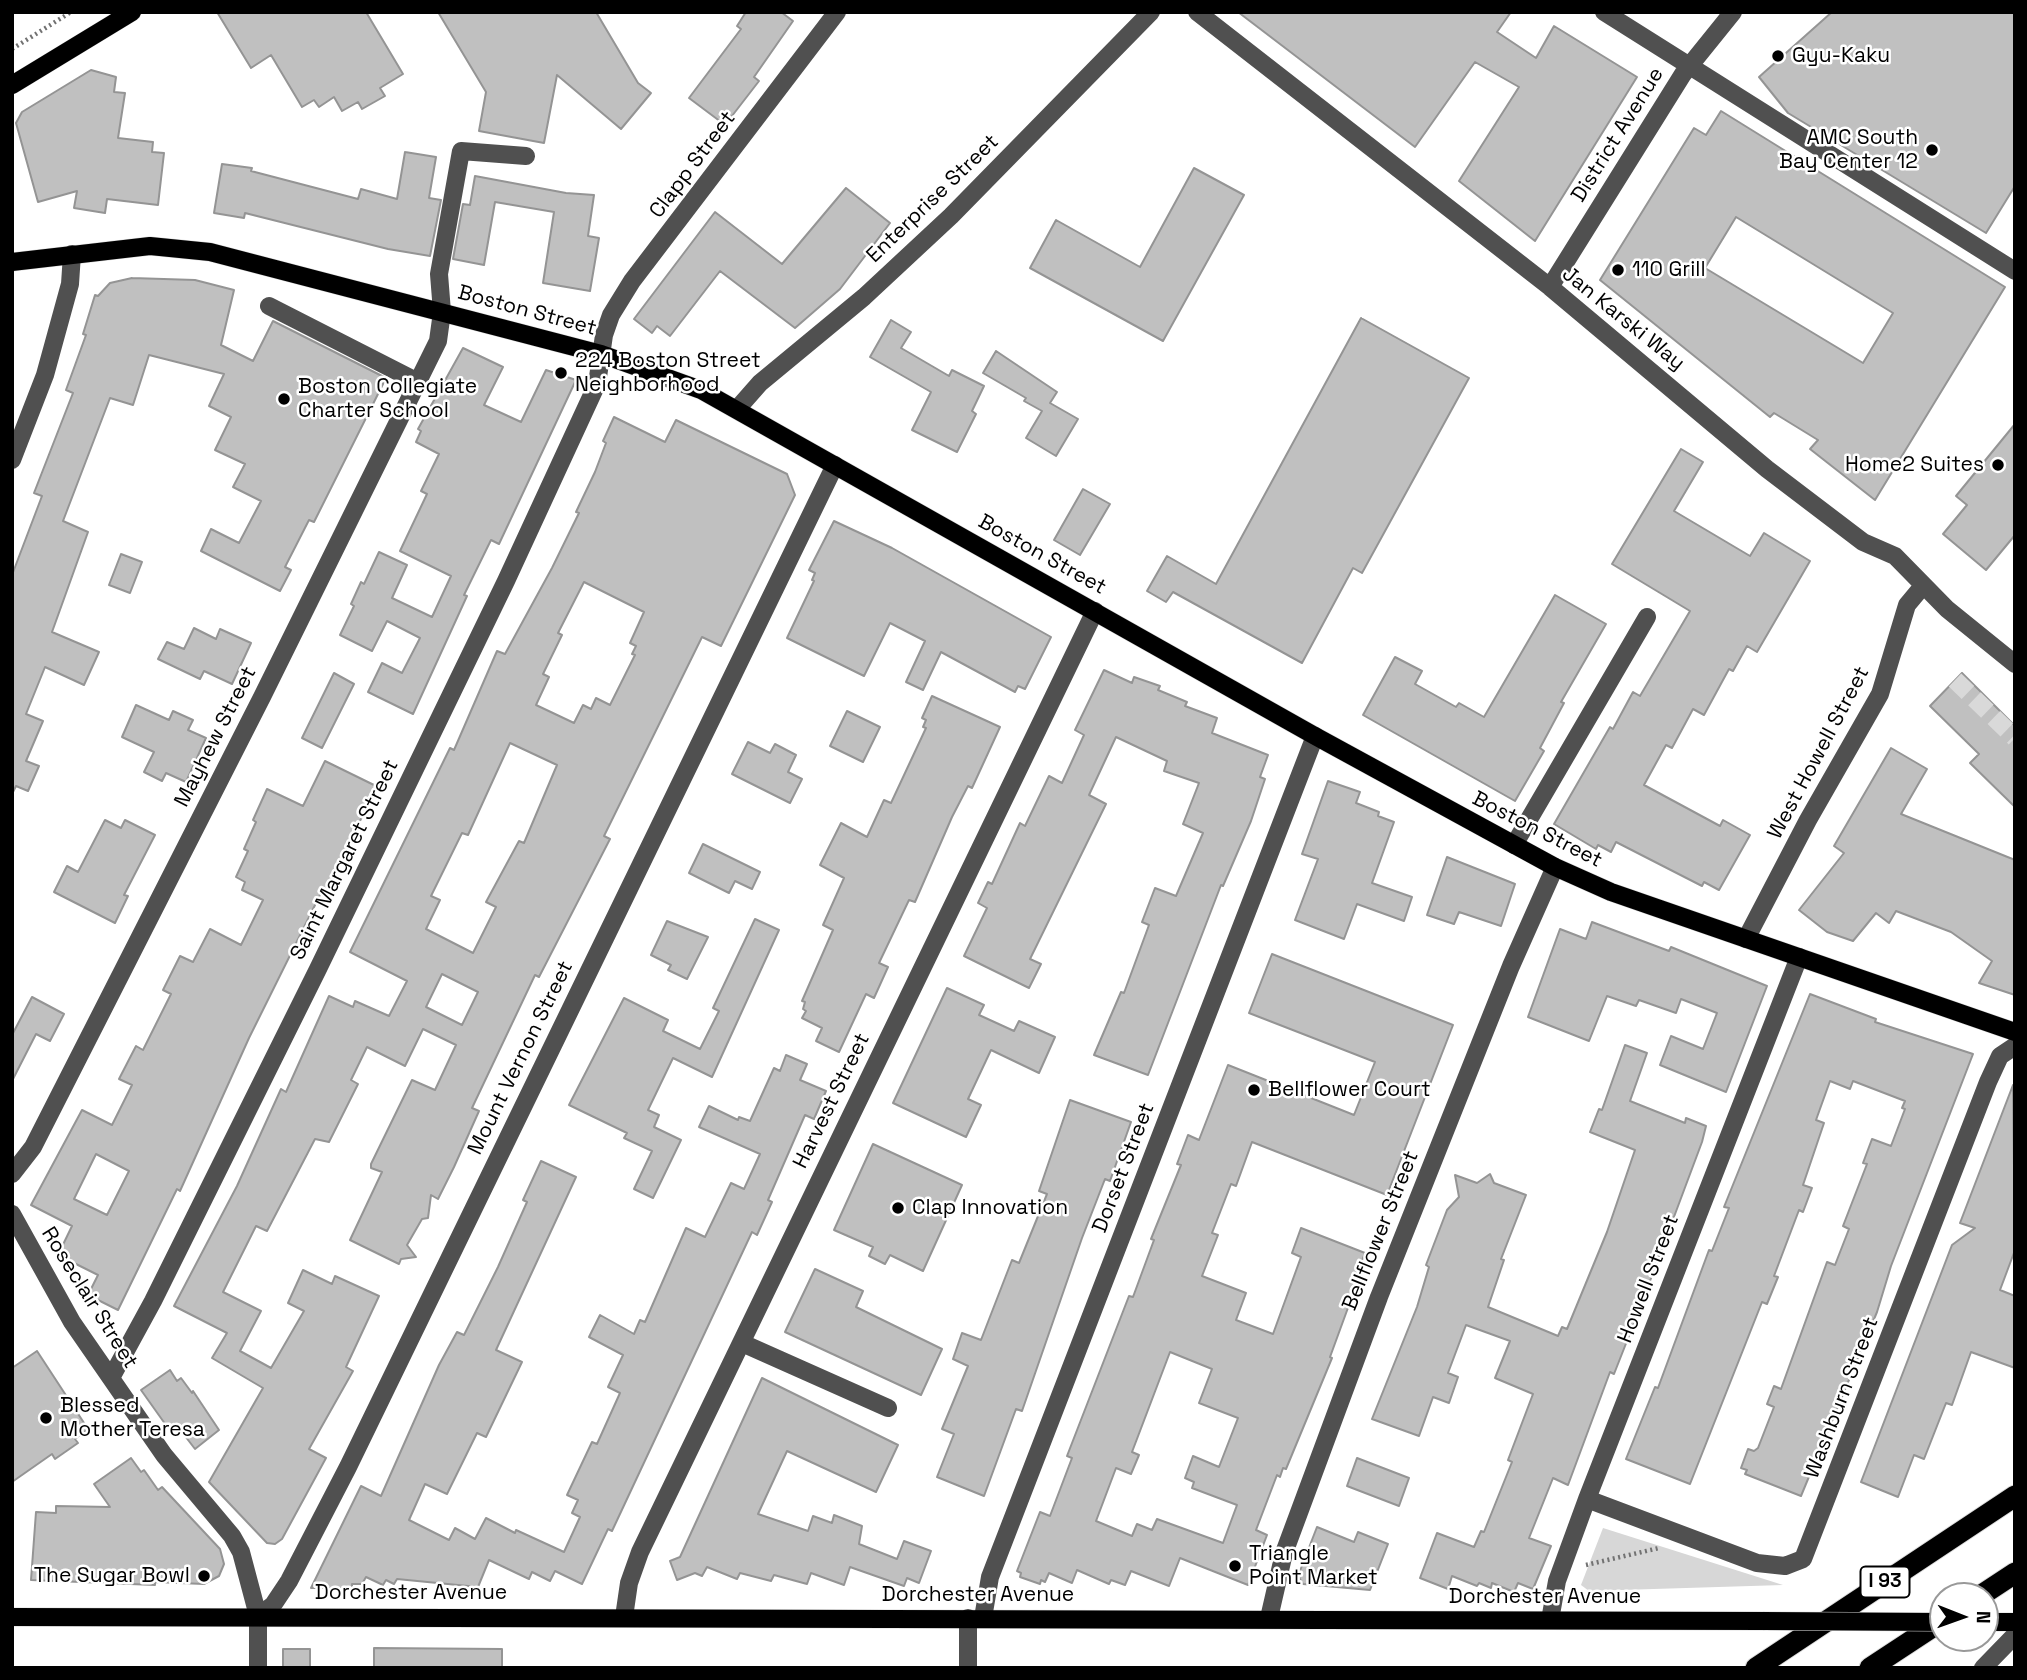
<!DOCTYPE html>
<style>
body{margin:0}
#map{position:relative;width:2027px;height:1680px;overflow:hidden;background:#fff;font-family:"Space Grotesk",sans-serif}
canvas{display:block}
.frame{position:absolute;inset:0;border:14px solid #000;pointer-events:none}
.north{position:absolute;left:1929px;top:1582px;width:70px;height:70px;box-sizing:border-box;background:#fff;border:2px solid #999;border-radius:50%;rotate:91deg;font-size:19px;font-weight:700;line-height:28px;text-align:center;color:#000}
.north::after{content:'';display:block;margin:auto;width:24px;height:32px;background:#000;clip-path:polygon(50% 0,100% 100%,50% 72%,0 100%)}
</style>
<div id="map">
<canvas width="2027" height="1680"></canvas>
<div class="frame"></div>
<div class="north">N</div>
</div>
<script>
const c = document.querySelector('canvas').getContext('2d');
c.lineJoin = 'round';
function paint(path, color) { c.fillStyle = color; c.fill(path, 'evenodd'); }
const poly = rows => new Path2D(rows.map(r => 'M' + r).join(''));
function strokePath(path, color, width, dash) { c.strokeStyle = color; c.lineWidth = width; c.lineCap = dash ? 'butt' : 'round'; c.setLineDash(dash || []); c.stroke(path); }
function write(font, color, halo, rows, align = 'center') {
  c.font = font + ' "Space Grotesk",sans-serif'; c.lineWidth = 5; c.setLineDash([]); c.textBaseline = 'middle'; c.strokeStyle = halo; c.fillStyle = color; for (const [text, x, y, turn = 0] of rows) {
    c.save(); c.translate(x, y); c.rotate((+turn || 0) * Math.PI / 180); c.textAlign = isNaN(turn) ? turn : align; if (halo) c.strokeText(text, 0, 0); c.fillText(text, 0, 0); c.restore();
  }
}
const green = poly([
 [1603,1528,1783,1585,1589,1591,1581,1585]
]);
const building = poly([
 [217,12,366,12,403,74,380,88,385,96,362,109,358,102,342,111,334,97,319,107,314,100,302,107,271,55,251,68,217,12],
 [438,12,596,12,638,83,651,93,621,129,557,75,544,143,479,131,486,92,438,12],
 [746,12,781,12,793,21,754,77,759,81,725,125,689,98,741,29,737,26,746,12],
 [1238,12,1511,12,1497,32,1536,58,1554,26,1637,77,1535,241,1459,181,1519,87,1475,62,1415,147,1238,12],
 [1832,12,2015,12,2015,186,1986,233,1788,113,1759,77,1832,12],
 [91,70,116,77,114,92,125,93,118,138,153,142,152,152,164,153,158,205,107,199,105,213,74,208,77,191,38,202,16,123,22,112,91,70],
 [1721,111,2005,287,1875,500,1810,449,1818,440,1774,413,1770,417,1600,280,1694,128,1706,135,1721,111],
 [1736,217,1893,313,1863,363,1705,268,1736,217],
 [405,152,436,157,429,198,441,200,430,256,388,249,245,213,244,218,214,213,222,164,252,168,251,171,358,199,361,189,397,199,405,152],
 [1194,168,1244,195,1163,341,1030,268,1056,220,1140,267,1194,168],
 [475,176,566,193,594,195,588,236,599,238,590,291,543,283,554,212,495,202,484,265,453,259,463,204,470,205,475,176],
 [846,188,890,223,840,289,795,328,720,271,670,336,657,326,652,333,634,319,715,212,782,264,846,188],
 [132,278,195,280,234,290,221,345,253,361,273,321,386,378,314,522,309,520,285,567,291,570,280,591,201,551,211,529,239,543,261,501,233,487,245,464,215,450,231,417,209,406,224,374,149,355,133,405,110,398,63,521,88,532,52,632,99,652,84,685,45,667,26,714,43,721,26,761,39,766,28,791,16,786,12,794,12,575,42,496,34,493,73,393,66,390,86,335,83,334,95,295,98,296,110,283,132,278],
 [1361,318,1469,378,1362,573,1353,568,1302,663,1173,592,1166,602,1147,591,1167,556,1216,584,1361,318],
 [891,320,911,332,901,348,949,376,952,370,984,386,972,411,976,414,957,452,912,430,931,392,870,357,891,320],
 [463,348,503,367,484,405,521,422,546,370,576,380,499,544,491,540,464,595,467,596,413,714,368,692,382,663,402,673,420,638,387,621,372,651,340,635,354,606,351,604,361,582,364,584,379,552,407,565,392,598,432,617,451,576,400,551,427,494,421,491,439,454,416,442,421,431,418,429,463,348],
 [996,351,1057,392,1050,403,1078,419,1056,456,1026,438,1042,411,1024,401,1026,398,983,373,996,351],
 [614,417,665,442,676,420,787,474,795,495,721,646,702,637,604,836,610,839,539,977,535,975,472,1108,479,1111,454,1167,438,1199,431,1195,428,1218,422,1219,407,1245,416,1257,401,1259,399,1264,350,1240,382,1172,371,1168,371,1164,412,1080,435,1090,456,1045,423,1029,405,1066,367,1047,351,1080,358,1084,329,1142,315,1139,267,1231,256,1226,223,1292,261,1311,240,1351,271,1368,304,1311,288,1303,303,1270,332,1284,335,1276,379,1296,346,1367,353,1371,309,1449,326,1458,282,1539,275,1544,267,1543,209,1482,263,1388,212,1358,227,1333,174,1306,237,1186,281,1089,286,1092,329,996,353,1007,355,1001,389,1016,407,981,350,952,450,748,454,750,497,651,505,654,552,568,579,513,576,512,595,472,606,443,603,441,614,417],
 [584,582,644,612,630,643,636,646,632,654,635,655,610,705,596,698,591,709,583,705,574,723,536,705,549,677,543,674,562,635,558,633,584,582],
 [510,743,557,765,524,843,519,841,486,902,496,907,473,953,426,929,440,900,431,896,462,833,468,835,510,743],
 [442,974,478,992,462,1025,426,1007,442,974],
 [2015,424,2015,535,1986,570,1943,534,1967,505,1956,496,2015,424],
 [1681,449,1703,462,1674,511,1750,556,1764,533,1810,561,1757,652,1747,646,1733,671,1729,669,1704,715,1693,709,1672,748,1666,745,1644,785,1720,826,1723,820,1750,835,1719,890,1704,882,1702,886,1616,842,1611,852,1598,845,1596,849,1554,824,1610,727,1613,729,1633,692,1640,696,1690,611,1612,564,1681,449],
 [1083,489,1110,504,1080,555,1054,540,1083,489],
 [834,521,892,548,1051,637,1025,689,1018,686,1015,692,941,652,923,690,906,682,925,641,890,623,864,676,787,638,814,581,812,580,815,573,809,570,834,521],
 [121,554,142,562,130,593,109,585,121,554],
 [1555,595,1606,624,1561,702,1564,703,1540,748,1544,751,1515,801,1363,715,1395,657,1422,671,1415,684,1456,707,1459,703,1484,717,1555,595],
 [194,628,216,639,220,629,251,643,232,684,204,671,200,679,158,659,167,642,184,649,194,628],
 [1104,670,1132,683,1134,677,1160,686,1158,690,1187,702,1185,706,1217,718,1212,733,1268,755,1260,777,1265,779,1251,821,1223,886,1221,885,1148,1075,1094,1055,1121,992,1124,993,1149,925,1142,922,1155,888,1176,896,1203,833,1183,824,1199,783,1164,771,1167,761,1116,737,1089,795,1106,804,1030,959,1041,964,1029,988,964,956,987,908,978,903,988,882,992,884,1020,823,1025,826,1049,776,1062,783,1084,735,1075,730,1104,670],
 [334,673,354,684,322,748,302,738,334,673],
 [1962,673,2015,726,2015,807,1970,763,1979,754,1930,706,1962,673],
 [932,696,1000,727,972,788,968,786,952,817,915,902,909,900,879,963,888,967,874,998,866,994,839,1052,816,1041,822,1028,802,1018,806,1011,803,1009,805,1002,802,1001,833,930,823,925,844,878,820,865,841,823,867,837,884,800,891,803,926,728,923,727,926,720,922,718,932,696],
 [136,705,169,720,173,711,193,720,188,730,206,738,186,782,166,773,162,781,144,772,154,752,122,737,136,705],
 [847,711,880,727,863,762,830,746,847,711],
 [748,742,770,753,775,744,796,755,788,772,802,779,790,803,732,774,748,742],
 [1891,748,1927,769,1901,814,2015,860,2015,995,1979,983,1992,961,1951,932,1896,911,1889,923,1876,913,1853,941,1827,932,1799,910,1844,853,1834,846,1891,748],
 [325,761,376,786,343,858,324,895,321,893,249,1038,180,1191,177,1189,118,1310,88,1295,98,1275,58,1255,72,1226,31,1205,82,1110,112,1125,132,1085,119,1079,136,1046,143,1050,171,994,163,990,180,956,193,962,210,929,241,945,263,900,242,890,245,882,236,877,248,851,244,849,256,822,253,820,267,789,303,806,325,761],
 [96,1154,129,1171,107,1215,74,1199,96,1154],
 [1328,781,1360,792,1356,803,1379,812,1378,816,1394,822,1372,883,1412,897,1404,921,1357,904,1344,939,1295,920,1318,859,1302,854,1328,781],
 [105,820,121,828,125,820,155,835,124,895,128,896,115,923,54,892,67,866,78,872,105,820],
 [703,844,760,872,752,889,735,881,729,893,689,873,703,844],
 [1447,857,1515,884,1501,926,1459,912,1454,924,1427,915,1447,857],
 [755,919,779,930,712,1077,673,1058,648,1110,659,1115,654,1127,681,1140,653,1198,634,1189,652,1151,624,1138,627,1133,569,1105,624,998,668,1020,663,1031,700,1049,719,1011,713,1008,755,919],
 [667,921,708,937,687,979,668,970,671,965,651,955,667,921],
 [1592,922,1669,951,1671,947,1767,986,1726,1092,1660,1065,1671,1036,1703,1049,1717,1013,1681,999,1676,1013,1639,1000,1636,1006,1607,996,1589,1041,1528,1017,1560,929,1586,939,1592,922],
 [1272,954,1453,1025,1387,1195,1252,1142,1236,1186,1231,1184,1212,1233,1218,1235,1202,1276,1246,1293,1236,1320,1273,1334,1301,1257,1292,1253,1301,1228,1365,1253,1361,1263,1364,1264,1330,1357,1332,1358,1286,1469,1283,1468,1280,1477,1277,1475,1256,1530,1267,1535,1248,1585,1180,1558,1169,1586,1131,1571,1125,1585,1111,1580,1109,1584,1077,1570,1072,1583,1049,1573,1045,1582,1041,1580,1040,1584,1020,1577,1021,1573,1017,1571,1040,1512,1050,1516,1072,1458,1067,1456,1129,1296,1133,1297,1154,1240,1151,1239,1181,1165,1177,1164,1188,1135,1199,1140,1228,1065,1354,1115,1375,1062,1249,1013,1272,954],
 [1170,1352,1212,1369,1199,1403,1238,1418,1219,1467,1193,1456,1185,1478,1194,1482,1192,1488,1237,1505,1223,1543,1157,1519,1152,1530,1137,1524,1132,1536,1096,1521,1116,1468,1131,1474,1139,1455,1132,1452,1170,1352],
 [947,988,984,1005,979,1015,1014,1031,1019,1021,1055,1037,1039,1073,991,1050,968,1099,981,1105,966,1137,893,1103,947,988],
 [1810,994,1876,1019,1875,1022,1973,1054,1891,1266,1877,1312,1801,1496,1745,1474,1747,1470,1741,1468,1748,1449,1754,1451,1758,1448,1774,1407,1767,1404,1774,1386,1781,1389,1827,1262,1835,1265,1849,1229,1843,1226,1867,1164,1863,1163,1872,1139,1891,1146,1905,1109,1902,1108,1905,1101,1853,1081,1850,1089,1830,1081,1816,1120,1824,1123,1803,1185,1812,1188,1803,1212,1799,1210,1774,1276,1778,1277,1767,1304,1762,1302,1690,1484,1626,1459,1655,1387,1658,1388,1709,1250,1712,1251,1729,1208,1724,1207,1810,994],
 [32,997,64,1014,50,1041,36,1034,12,1081,12,1035,32,997],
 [1625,1045,1647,1053,1630,1101,1685,1123,1686,1118,1706,1126,1702,1142,1638,1313,1614,1374,1610,1372,1568,1485,1553,1478,1529,1538,1551,1546,1533,1589,1518,1583,1514,1592,1492,1583,1491,1588,1479,1583,1477,1586,1452,1576,1448,1589,1420,1578,1437,1533,1474,1547,1481,1531,1484,1532,1512,1462,1508,1460,1533,1394,1495,1378,1510,1341,1466,1325,1448,1373,1458,1377,1449,1403,1433,1397,1419,1436,1372,1419,1417,1307,1429,1267,1426,1265,1447,1210,1459,1197,1455,1175,1477,1183,1490,1174,1494,1183,1526,1195,1501,1259,1504,1260,1488,1307,1558,1336,1562,1327,1567,1329,1607,1232,1635,1150,1590,1132,1599,1109,1602,1110,1625,1045],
 [786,1055,807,1064,800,1080,826,1091,814,1119,805,1115,768,1200,772,1202,757,1235,752,1232,612,1531,608,1529,582,1584,555,1571,550,1581,532,1572,529,1579,489,1560,478,1587,397,1579,394,1584,386,1580,383,1585,366,1577,362,1584,352,1584,352,1588,311,1588,361,1486,381,1496,439,1365,457,1332,464,1335,498,1267,527,1202,523,1200,541,1161,576,1177,496,1350,522,1362,486,1437,477,1433,447,1494,425,1484,409,1520,449,1540,455,1528,475,1539,486,1518,515,1533,516,1530,564,1552,580,1517,572,1513,578,1500,567,1495,592,1442,597,1444,620,1393,608,1387,623,1355,589,1337,600,1315,634,1334,640,1320,645,1322,686,1228,705,1237,731,1183,744,1189,760,1154,699,1127,709,1106,738,1120,739,1117,750,1121,774,1068,780,1071,786,1055],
 [2013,1085,2015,1250,2000,1290,2015,1296,2015,1368,1971,1352,1952,1405,1946,1403,1924,1459,1914,1455,1898,1497,1861,1482,1952,1245,1975,1228,1960,1223,2013,1085],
 [1070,1100,1131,1122,1110,1181,1105,1179,1082,1238,1022,1411,1016,1409,984,1496,937,1477,954,1434,942,1429,968,1366,953,1359,962,1333,981,1340,1012,1260,1019,1263,1047,1194,1039,1191,1070,1100],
 [873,1144,962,1185,923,1271,890,1255,885,1264,869,1256,873,1247,834,1230,873,1144],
 [815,1269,863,1291,856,1307,942,1349,921,1395,785,1332,815,1269],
 [37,1351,88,1429,75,1439,78,1443,55,1459,52,1454,12,1482,12,1368,37,1351],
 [170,1370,177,1381,181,1378,192,1393,193,1391,219,1430,195,1449,175,1423,168,1428,141,1390,170,1370],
 [762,1378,898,1445,876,1492,787,1451,758,1514,808,1531,813,1516,832,1523,834,1515,862,1526,859,1544,897,1559,904,1541,931,1551,919,1583,907,1578,904,1586,850,1567,844,1585,811,1573,807,1584,774,1575,771,1581,740,1573,737,1579,707,1567,702,1576,695,1573,677,1580,670,1561,680,1557,762,1378],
 [131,1458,141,1472,144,1470,158,1490,162,1487,220,1549,224,1564,219,1576,204,1584,155,1582,155,1585,31,1580,36,1512,56,1513,56,1506,110,1507,94,1484,131,1458],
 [1357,1458,1409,1478,1399,1506,1347,1486,1357,1458],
 [1317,1527,1354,1542,1358,1532,1388,1544,1370,1590,1303,1584,1298,1576,1317,1527],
 [374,1648,502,1649,502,1668,374,1668,374,1648],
 [283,1649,310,1649,310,1668,283,1668,283,1649]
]);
const minorTunnel = poly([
 [1955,680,2015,738]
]);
const path = poly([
 [12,49,71,12],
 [1586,1565,1659,1548]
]);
const minor = poly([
 [1197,12,1550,287,1767,469,1863,542,1895,556,1947,609,2015,664],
 [1604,12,2015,271],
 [1550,287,1683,74,1733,12],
 [269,306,418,382],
 [738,408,760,383,864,297,951,216,1151,12],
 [12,460,45,375,70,284,72,254],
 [1514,845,1647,617],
 [1746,939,1808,820,1880,694,1907,605,1922,587],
 [12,1174,33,1147,262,697,438,341,442,312,439,274,461,151,526,156],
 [12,1214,72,1322,164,1455,232,1536,241,1552,258,1616,258,1668],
 [742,1343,888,1408],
 [111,1378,153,1301,318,969,506,581,597,384,604,335,611,315,632,281,837,12],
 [1587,1499,1757,1563,1785,1566,1803,1559,1988,1082,2000,1056,2015,1046],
 [258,1616,273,1605,289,1581,348,1467,835,465],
 [624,1617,629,1583,640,1552,1095,611],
 [983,1618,990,1577,1315,736],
 [1269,1618,1284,1553,1379,1297,1511,966,1555,867],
 [1550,1620,1557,1581,1587,1499,1799,957],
 [968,1668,968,1618],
 [1983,1668,2015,1635]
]);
const major = poly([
 [12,85,132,12],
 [12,262,150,246,210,252,601,354,701,390,1315,736,1555,867,1611,892,2015,1032],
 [12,1617,1763,1621],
 [1985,1622,2015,1622]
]);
const highway = poly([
 [1980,1596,2015,1573],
 [1756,1668,2015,1496],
 [1870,1668,1943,1620]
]);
const majorBridge = poly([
 [1763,1621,1943,1622]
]);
const markers = [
 [1778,56,7,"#000"],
 [1932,150,7,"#000"],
 [1618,270,7,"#000"],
 [561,373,7,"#000"],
 [284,399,7,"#000"],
 [1998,465,7,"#000"],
 [1254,1090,7,"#000"],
 [898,1208,7,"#000"],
 [46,1418,7,"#000"],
 [1235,1566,7,"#000"],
 [204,1576,7,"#000"]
];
const shields = [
 [1885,1582,49]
];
const shieldNames = [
 ["I 93",1885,1582]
];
const poiNames = [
 ["Gyu-Kaku",1792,56],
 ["AMC South",1918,138,"right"],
 ["Bay Center 12",1918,162,"right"],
 ["110 Grill",1632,270],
 ["224 Boston Street",575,361],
 ["Neighborhood",575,385],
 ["Boston Collegiate",298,387],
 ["Charter School",298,411],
 ["Home2 Suites",1984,465,"right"],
 ["Bellflower Court",1268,1090],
 ["Clap Innovation",912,1208],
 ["Blessed",60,1406],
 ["Mother Teresa",60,1430],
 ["Triangle",1249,1554],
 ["Point Market",1249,1578],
 ["The Sugar Bowl",190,1576,"right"]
];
const streetNames = [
 ["District Avenue",1618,135,-58],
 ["Clapp Street",693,165,-53],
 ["Enterprise Street",933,199,-44],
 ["Boston Street",527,311,15],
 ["Jan Karski Way",1623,319,39],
 ["Boston Street",1042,555,29],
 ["Mayhew Street",216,737,-63],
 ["West Howell Street",1819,753,-62],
 ["Boston Street",1537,830,27],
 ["Saint Margaret Street",345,860,-64],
 ["Mount Vernon Street",521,1058,-64],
 ["Harvest Street",832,1101,-64],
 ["Dorset Street",1124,1168,-69],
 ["Bellflower Street",1381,1231,-68],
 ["Howell Street",1649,1279,-69],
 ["Roseclair Street",89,1298,58],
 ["Washburn Street",1842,1398,-69],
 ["Dorchester Avenue",411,1593],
 ["Dorchester Avenue",978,1595],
 ["Dorchester Avenue",1545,1597]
];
paint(green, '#d7d7d7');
paint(building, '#c0c0c0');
strokePath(building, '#949494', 2);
strokePath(minorTunnel, '#d9d9d9', 18, [18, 9]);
strokePath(major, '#dbdbdb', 19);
strokePath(highway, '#dbdbdb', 23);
strokePath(path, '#727272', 4.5, [2, 3.5]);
strokePath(minor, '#505050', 18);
strokePath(major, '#000', 18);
strokePath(highway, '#000', 21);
strokePath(majorBridge, '#dbdbdb', 19, []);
strokePath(majorBridge, '#000', 18);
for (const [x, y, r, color] of markers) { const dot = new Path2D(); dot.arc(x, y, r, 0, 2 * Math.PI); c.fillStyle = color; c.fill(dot); strokePath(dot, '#fff', 2.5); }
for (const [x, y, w] of shields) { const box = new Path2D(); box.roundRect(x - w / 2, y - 15.5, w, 31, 5); c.fillStyle = '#fff'; c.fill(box); strokePath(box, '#000', 2); }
write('bold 19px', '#000', null, shieldNames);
write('21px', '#000', '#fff', poiNames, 'left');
write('21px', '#000', '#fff', streetNames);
</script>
